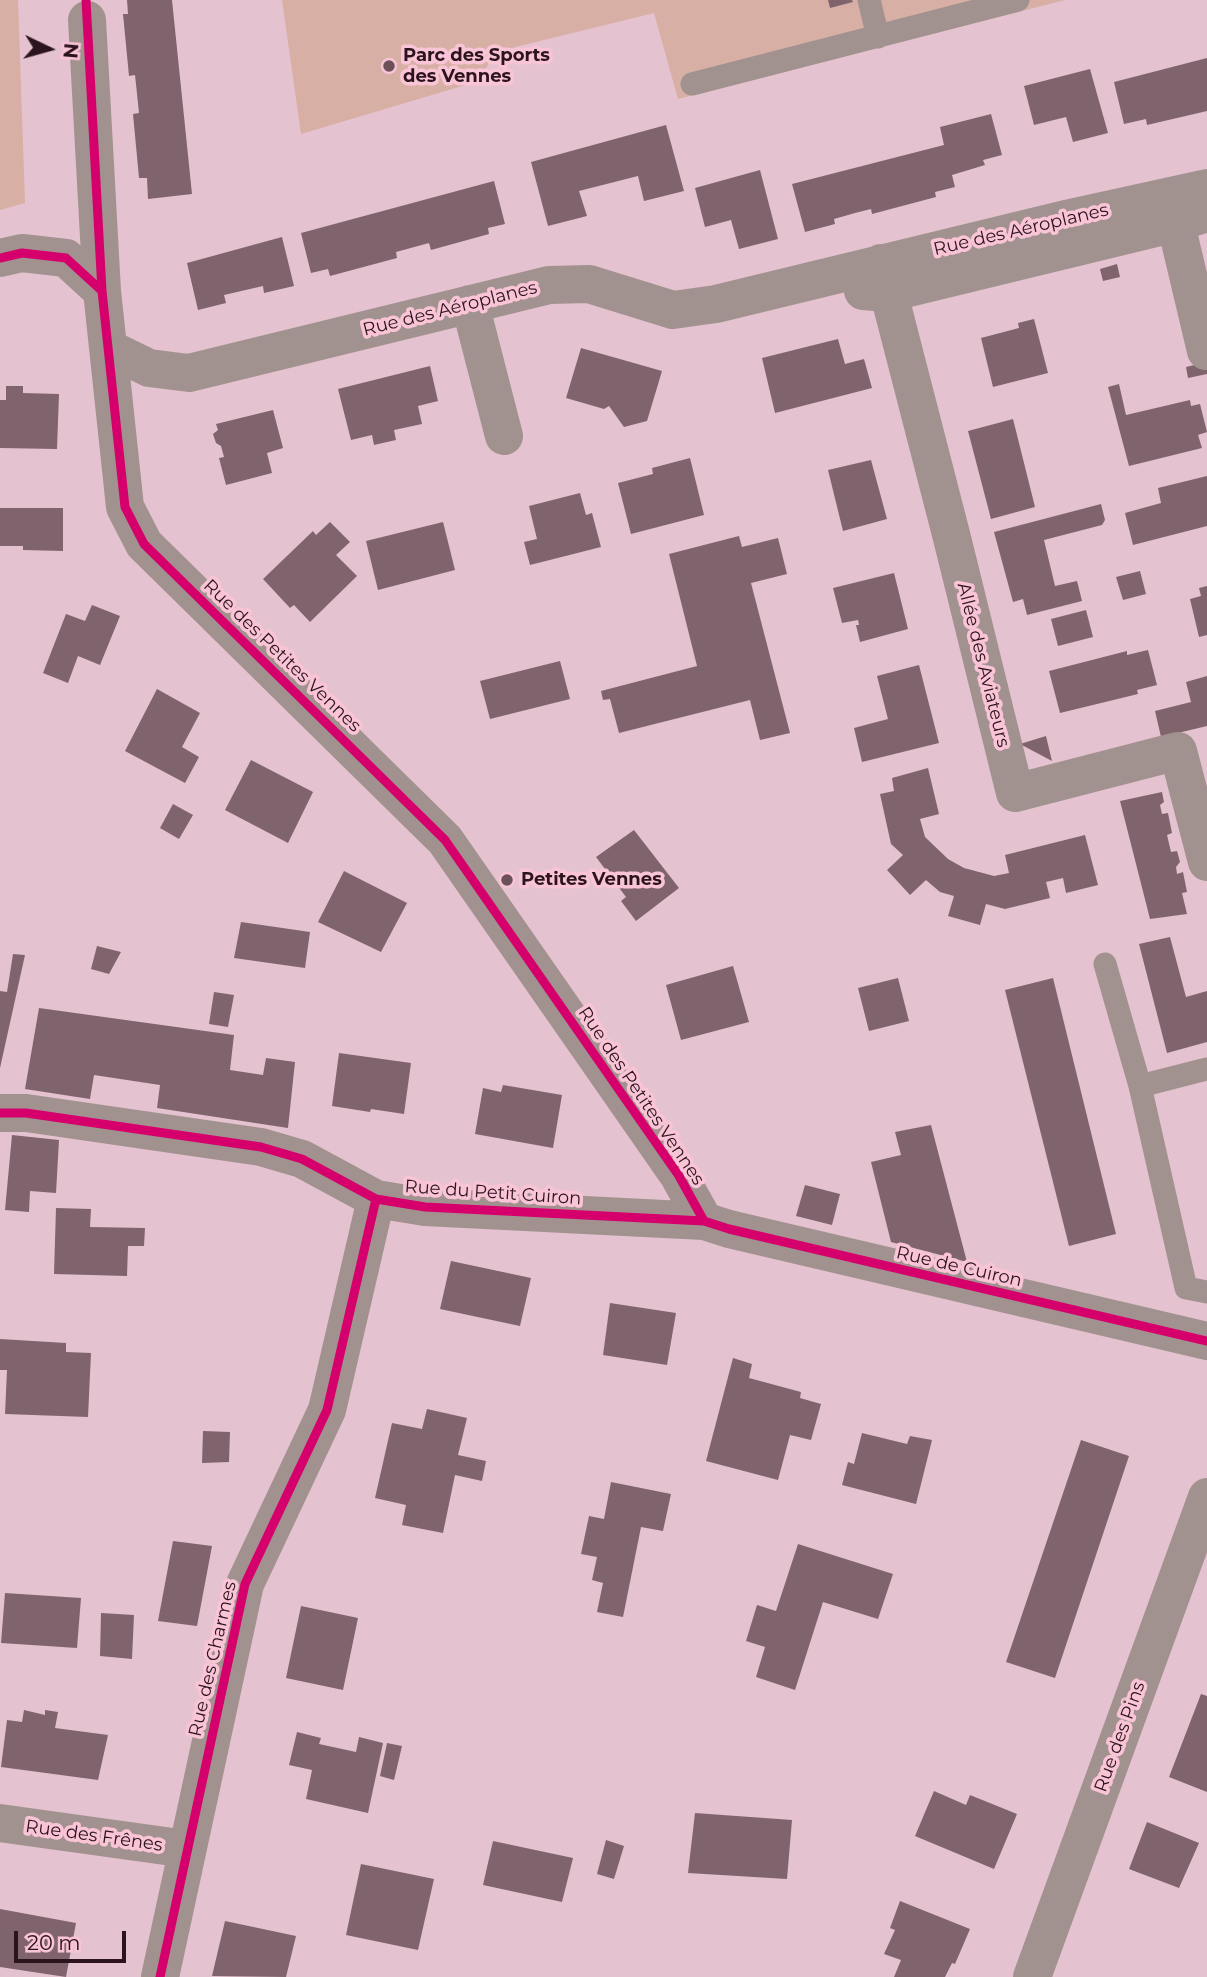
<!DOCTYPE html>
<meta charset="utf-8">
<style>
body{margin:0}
#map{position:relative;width:1207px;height:1977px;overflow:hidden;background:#e5c2cf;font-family:Montserrat,sans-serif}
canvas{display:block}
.north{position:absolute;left:14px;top:14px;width:70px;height:70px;-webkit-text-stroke:5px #fac4d7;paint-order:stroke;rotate:95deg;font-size:19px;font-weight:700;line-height:28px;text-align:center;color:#2b141d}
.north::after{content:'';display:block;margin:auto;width:24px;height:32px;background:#2b141d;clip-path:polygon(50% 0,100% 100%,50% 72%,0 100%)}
.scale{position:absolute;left:14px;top:1931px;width:112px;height:32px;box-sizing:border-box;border:4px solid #2b141d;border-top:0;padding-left:9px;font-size:21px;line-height:24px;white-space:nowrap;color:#2b141d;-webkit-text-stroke:5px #fac4d7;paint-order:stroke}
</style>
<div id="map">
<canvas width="1207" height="1977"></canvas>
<div class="north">N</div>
<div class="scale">20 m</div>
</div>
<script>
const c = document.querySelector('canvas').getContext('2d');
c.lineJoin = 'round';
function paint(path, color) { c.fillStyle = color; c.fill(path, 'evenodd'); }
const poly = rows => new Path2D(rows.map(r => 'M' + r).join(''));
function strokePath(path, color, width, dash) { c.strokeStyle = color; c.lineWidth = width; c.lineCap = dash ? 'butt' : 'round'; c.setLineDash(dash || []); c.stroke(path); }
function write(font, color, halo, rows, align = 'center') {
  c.font = font + ' Montserrat,sans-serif'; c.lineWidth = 7; c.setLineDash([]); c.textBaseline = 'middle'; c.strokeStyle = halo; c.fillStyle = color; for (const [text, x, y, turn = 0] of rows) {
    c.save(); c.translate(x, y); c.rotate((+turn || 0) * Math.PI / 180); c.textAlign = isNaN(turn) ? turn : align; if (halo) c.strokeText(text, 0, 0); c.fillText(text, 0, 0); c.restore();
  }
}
const green = poly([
 [0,0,18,0,25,203,0,210],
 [282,0,1065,0,678,99,654,13,495,52,479,81,301,134]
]);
const building = poly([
 [127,0,172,0,192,194,148,199,147,178,139,178,133,114,139,113,135,75,129,76,123,14,128,14],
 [828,0,852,0,853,2,830,8],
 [1207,58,1207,111,1147,125,1146,119,1124,124,1114,82],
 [1090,69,1108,133,1073,142,1066,117,1034,125,1024,86],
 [991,114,1002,155,983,160,985,165,952,175,955,187,935,192,936,197,872,214,871,209,855,213,834,219,835,224,805,232,792,184,944,145,940,127],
 [666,125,684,191,644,201,638,176,579,191,587,216,548,226,531,162],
 [760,170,778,239,739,249,731,220,705,227,695,188],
 [494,181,505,224,488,228,489,234,431,250,429,243,396,252,397,258,330,276,328,269,311,273,301,233],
 [282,237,294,286,264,293,263,286,224,295,226,303,198,310,187,263],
 [1117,264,1120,277,1103,281,1100,269],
 [1034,319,1048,373,993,387,981,338,1019,328,1018,323],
 [838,339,845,364,864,359,872,388,775,413,762,358],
 [581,348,662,371,647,421,624,427,609,406,604,409,566,398],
 [1207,362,1207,374,1188,378,1186,367],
 [430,366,438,401,418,406,422,424,394,430,396,440,374,445,372,435,351,440,338,389],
 [1119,384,1126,415,1190,400,1191,406,1200,404,1207,432,1198,435,1202,448,1129,466,1108,387],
 [6,386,23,386,23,393,59,394,57,449,0,448,0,400,6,400],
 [273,410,283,448,267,453,272,473,226,485,219,458,224,457,221,446,216,443,213,434,218,430,216,424],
 [1013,419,1035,507,991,519,968,431],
 [690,458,704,515,631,534,618,483,653,474,652,468],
 [871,460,887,519,843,531,828,470],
 [1207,476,1207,526,1133,545,1125,513,1161,503,1158,488],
 [580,493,586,515,592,513,601,547,530,565,524,542,537,539,529,506],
 [1101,504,1105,520,1102,525,1044,540,1055,586,1077,581,1082,601,1027,615,1023,599,1013,602,994,532],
 [0,508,63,508,63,551,23,550,23,546,0,546],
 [330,522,350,542,336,555,357,576,310,622,294,605,290,608,263,579,313,531,316,535],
 [443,522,455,570,378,590,366,541],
 [739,536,742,547,778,538,787,574,751,583,790,733,760,740,750,700,619,733,610,699,603,700,601,691,697,666,669,554],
 [1140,571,1146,594,1123,600,1116,577],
 [894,573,908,629,860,642,856,625,859,625,858,620,842,623,833,588],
 [1207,586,1207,635,1199,637,1190,599,1201,596,1199,588],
 [92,605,120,616,100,665,78,656,68,683,43,673,66,614,85,621],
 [1086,610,1093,637,1058,646,1051,619],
 [1148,650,1157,685,1137,690,1138,694,1060,713,1049,671,1127,651,1127,655],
 [560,661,570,699,490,719,480,681],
 [919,665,939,743,862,762,854,728,888,719,877,676],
 [1207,676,1207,726,1161,737,1155,711,1191,702,1186,682],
 [157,689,200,713,182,747,199,757,185,783,125,751],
 [1046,736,1052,761,1020,744],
 [251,760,313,792,288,843,225,810],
 [928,768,939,814,920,819,925,837,948,859,964,868,994,876,1009,873,1005,855,1085,835,1098,885,1066,893,1063,878,1046,882,1050,898,1005,909,986,904,980,925,948,916,954,896,940,892,926,880,910,895,887,870,903,855,891,844,880,794,894,791,892,778],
 [1162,792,1164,802,1160,805,1162,814,1168,813,1172,833,1167,835,1171,852,1177,851,1180,862,1176,867,1177,874,1183,872,1187,892,1182,893,1187,914,1150,919,1120,801],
 [173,804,193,815,179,839,160,828],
 [634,830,679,888,636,921,621,901,626,897,596,857],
 [344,871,407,903,381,952,318,922],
 [241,922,310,932,305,968,234,958],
 [1170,937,1186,997,1207,991,1207,1042,1167,1053,1139,944],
 [97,946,121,952,109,974,91,969],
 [13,954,25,955,0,1068,0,991,7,992],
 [733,966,749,1022,681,1040,666,985],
 [898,978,909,1021,869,1031,858,988],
 [1053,978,1116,1234,1069,1246,1005,990],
 [214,992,234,995,228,1027,209,1024],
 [39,1008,234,1035,230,1070,263,1075,266,1058,295,1062,288,1128,157,1108,160,1085,94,1075,90,1099,25,1089],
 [339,1053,411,1063,404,1114,371,1109,370,1112,332,1106],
 [503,1085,562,1095,553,1148,475,1134,483,1088,501,1092],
 [931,1125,937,1148,967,1262,891,1242,871,1162,901,1155,895,1132],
 [12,1135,59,1140,56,1193,30,1191,29,1212,5,1210],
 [805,1185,840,1194,832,1225,796,1216],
 [56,1208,91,1209,90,1227,145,1228,144,1246,128,1246,127,1276,54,1274],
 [451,1261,531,1278,520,1326,440,1309],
 [610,1303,676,1313,667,1365,603,1355],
 [0,1339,66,1343,66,1352,91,1353,88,1417,5,1414,7,1370,0,1370],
 [733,1358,752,1364,749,1378,801,1392,800,1398,821,1404,811,1440,790,1435,778,1480,706,1461],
 [427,1409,467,1418,458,1455,486,1461,482,1481,455,1475,443,1533,402,1525,406,1505,375,1498,392,1423,422,1429],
 [203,1431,230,1432,229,1462,202,1463],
 [862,1433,907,1444,910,1436,932,1440,916,1504,842,1485,848,1462,854,1464],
 [1081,1440,1129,1456,1055,1678,1006,1662],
 [611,1482,671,1494,663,1531,641,1527,623,1617,597,1612,603,1583,592,1580,597,1557,581,1554,589,1516,604,1519],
 [173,1541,212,1546,197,1626,158,1621],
 [798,1544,893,1574,878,1619,823,1602,795,1690,756,1677,765,1647,746,1641,757,1605,776,1611],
 [5,1593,81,1598,77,1648,1,1643],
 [301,1606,358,1618,343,1690,286,1678],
 [101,1613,134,1615,132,1659,100,1656],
 [1201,1694,1207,1696,1207,1792,1169,1777],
 [24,1710,45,1715,45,1710,58,1712,55,1728,108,1735,98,1780,1,1767,7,1720,22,1722],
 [297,1732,321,1738,319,1744,356,1752,359,1737,383,1743,368,1813,306,1799,312,1770,289,1765],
 [387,1743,402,1746,394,1780,380,1776],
 [934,1791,966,1805,970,1795,1017,1814,994,1869,915,1836],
 [695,1813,792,1820,787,1879,688,1873],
 [1147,1822,1199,1843,1179,1888,1129,1869],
 [606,1840,624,1846,614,1879,597,1874],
 [493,1841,573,1858,562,1902,483,1885],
 [361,1864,434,1879,418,1950,346,1935],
 [900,1901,970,1929,955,1964,952,1963,945,1977,894,1977,901,1960,884,1954,895,1930,890,1928],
 [0,1909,76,1923,66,1977,0,1967],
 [225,1921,296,1936,286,1977,212,1976]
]);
const service = poly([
 [869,0,878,37],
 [692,84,1018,0],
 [1105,964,1140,1086,1186,1288,1207,1292],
 [1140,1086,1207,1069]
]);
const minor = poly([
 [87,20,102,291,125,507,144,544,445,840,679,1176,704,1221],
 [1170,199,1206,351],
 [0,258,22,253,66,258,102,291],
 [881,263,952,538,1015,793,1178,751,1207,862],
 [863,291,888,293,1176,223,1207,213],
 [470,304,504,436],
 [108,348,149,368,189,373,549,285,589,284,673,310,716,304,1066,219,1207,188],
 [0,1113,26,1113,261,1147,302,1159,376,1199,425,1207,704,1221,729,1229,1207,1341],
 [0,1823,187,1849],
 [160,1977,245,1584,327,1410,376,1199],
 [1032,1977,1207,1497]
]);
const cycleway = poly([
 [86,0,102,291,125,507,144,544,445,840,679,1176,704,1221],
 [0,258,22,253,66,258,102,291],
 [0,1113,26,1113,261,1147,302,1159,376,1199,425,1207,704,1221,729,1229,1207,1341],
 [160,1977,245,1584,327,1410,376,1199]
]);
const markers = [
 [389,66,7,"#6c515b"],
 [507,880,7,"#6c515b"]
];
const poiNames = [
 ["Parc des Sports",403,56],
 ["des Vennes",403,77],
 ["Petites Vennes",521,880]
];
const streetNames = [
 ["Rue des Aéroplanes",1021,230,-13],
 ["Rue des Aéroplanes",450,309,-14],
 ["Rue des Petites Vennes",282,656,44],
 ["Allée des Aviateurs",983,665,76],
 ["Rue des Petites Vennes",641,1096,56],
 ["Rue du Petit Cuiron",493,1193,4],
 ["Rue de Cuiron",959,1267,13],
 ["Rue des Charmes",213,1659,-77],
 ["Rue des Pins",1120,1737,-70],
 ["Rue des Frênes",94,1836,8]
];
paint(green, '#d7afa4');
paint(building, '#7f646d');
strokePath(service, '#a2928f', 23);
strokePath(minor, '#a2928f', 38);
strokePath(cycleway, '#d6006c', 9);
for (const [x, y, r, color] of markers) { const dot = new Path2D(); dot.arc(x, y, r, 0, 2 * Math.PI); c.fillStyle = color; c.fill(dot); strokePath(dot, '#fac4d7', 2.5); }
write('bold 18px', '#2b141d', '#fac4d7', poiNames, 'left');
write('18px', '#2b141d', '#fac4d7', streetNames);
</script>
